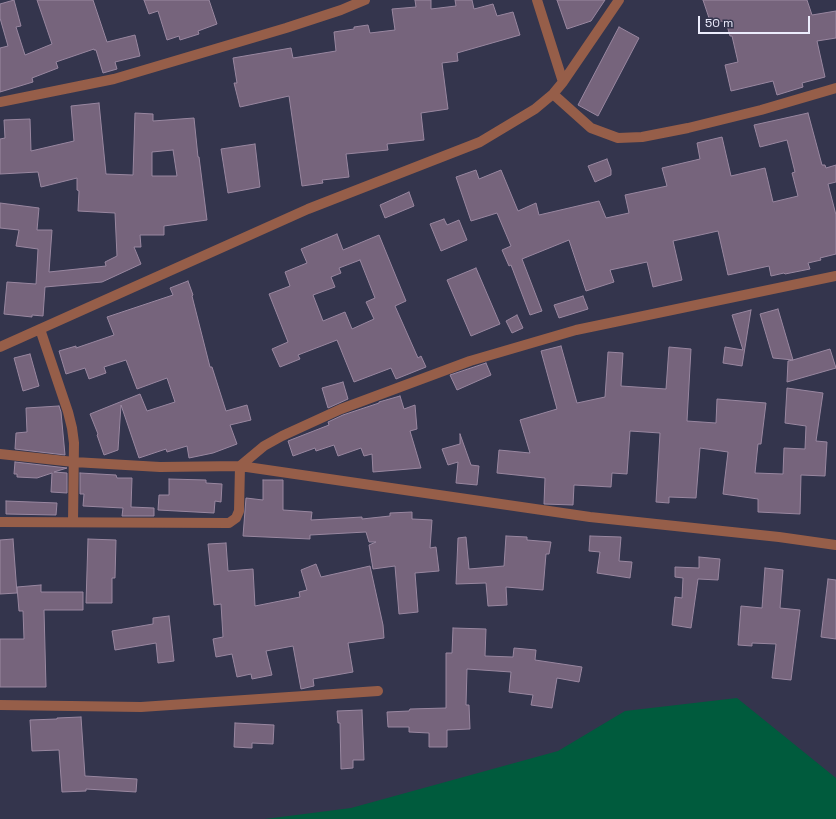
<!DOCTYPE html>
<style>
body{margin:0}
#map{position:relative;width:836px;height:819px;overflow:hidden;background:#34354d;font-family:"Space Grotesk",sans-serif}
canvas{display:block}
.scale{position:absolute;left:698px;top:16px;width:112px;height:18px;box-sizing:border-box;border:2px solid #ecedfd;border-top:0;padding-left:5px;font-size:12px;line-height:14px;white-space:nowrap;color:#ecedfd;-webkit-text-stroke:3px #34354d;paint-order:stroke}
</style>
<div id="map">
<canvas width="836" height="819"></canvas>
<div class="scale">50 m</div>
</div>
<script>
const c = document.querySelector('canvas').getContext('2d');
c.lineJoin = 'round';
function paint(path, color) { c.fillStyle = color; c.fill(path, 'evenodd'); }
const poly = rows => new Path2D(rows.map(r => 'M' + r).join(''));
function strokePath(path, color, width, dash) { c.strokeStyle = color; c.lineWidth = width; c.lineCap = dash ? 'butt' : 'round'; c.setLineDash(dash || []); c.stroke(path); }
const green = poly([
 [737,698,836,778,836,819,265,819,351,808,558,751,625,711]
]);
const building = poly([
 [14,0,21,26,16,27,25,55,52,44,37,0,93,0,107,42,135,35,140,56,115,62,117,69,103,73,96,50,94,50,94,49,56,62,58,68,32,78,33,82,0,92,0,48,8,46,0,18,0,4,14,0],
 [144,0,209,0,217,24,198,31,199,34,180,40,179,36,167,40,158,11,149,14,144,0],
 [415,0,431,0,431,9,456,6,455,0,472,0,474,9,493,4,497,16,513,12,520,35,457,53,458,61,442,63,448,109,421,113,424,140,387,144,388,150,346,154,349,177,322,180,323,183,302,186,289,96,240,107,234,83,237,83,233,58,291,48,293,58,336,51,334,32,354,29,354,27,368,25,370,33,395,30,392,9,416,7,415,0],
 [557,0,605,0,591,21,567,29,557,0],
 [703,0,807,0,812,15,836,11,836,38,817,41,825,77,802,83,803,87,777,95,773,81,731,91,725,65,738,62,732,36,730,36,726,22,723,22,722,21,711,24,703,0],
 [619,27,639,38,598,116,578,105,619,27],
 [99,103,106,174,133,175,135,113,153,114,153,121,194,118,198,157,199,157,207,220,164,226,164,235,140,235,141,247,134,247,141,264,102,282,45,287,43,316,32,315,32,317,4,314,7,282,36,284,38,249,16,246,19,230,0,228,0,203,39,208,37,230,52,230,49,272,106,266,105,262,117,256,115,213,78,211,79,191,77,190,77,178,41,187,38,172,0,174,0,139,5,138,4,120,30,119,31,151,74,141,71,106,99,103],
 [173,150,177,176,152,176,152,152,173,150],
 [808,113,822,165,825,165,826,168,836,165,836,182,828,184,836,215,836,254,820,258,821,260,808,263,810,269,785,274,784,273,771,276,769,266,728,275,718,231,673,241,682,280,653,287,647,262,610,270,614,282,586,291,569,240,522,259,542,311,530,315,511,265,509,266,502,250,511,246,497,213,471,221,456,177,476,170,479,179,501,170,518,211,536,203,539,215,599,201,606,218,629,213,625,195,667,186,662,168,700,159,697,143,722,137,731,176,765,168,773,202,798,196,792,173,795,172,787,140,760,147,754,125,808,113],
 [255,144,260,187,228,193,221,149,255,144],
 [607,159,611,170,611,175,595,182,588,166,607,159],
 [409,192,414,206,385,218,380,205,409,192],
 [444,219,447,225,459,220,467,240,441,251,430,224,444,219],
 [337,234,343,250,379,235,406,301,395,306,418,358,421,356,426,367,396,379,391,368,354,382,337,340,298,355,300,359,280,367,272,349,288,342,269,294,290,286,285,272,307,263,301,249,337,234],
 [360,260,375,298,366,302,374,319,352,329,345,312,323,321,313,295,335,287,331,277,341,273,339,268,360,260],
 [476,268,500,324,471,336,447,280,476,268],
 [188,281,193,295,192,296,210,367,212,367,226,411,247,405,251,420,230,425,237,444,213,453,189,458,187,446,167,452,166,449,139,458,121,405,118,450,104,455,97,435,98,434,90,414,140,394,147,411,175,402,167,378,137,389,126,360,104,367,106,373,89,379,85,368,66,374,59,351,76,346,76,348,114,335,107,317,173,295,170,288,188,281],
 [583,296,588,309,559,318,554,305,583,296],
 [778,309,793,360,830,349,836,368,787,382,788,361,793,360,773,358,760,314,778,309],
 [751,310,742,366,723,363,725,347,743,350,732,315,751,310],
 [517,315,523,328,512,333,506,321,517,315],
 [561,346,577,403,605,397,608,352,623,353,621,386,666,389,669,347,691,349,687,421,716,423,717,399,766,403,761,444,758,444,755,473,783,474,784,448,805,449,806,426,785,423,787,388,823,393,816,441,827,442,825,476,801,475,800,514,758,512,758,499,723,494,728,452,700,448,696,498,669,497,669,503,656,502,660,433,630,431,627,474,612,473,611,487,574,485,573,505,544,504,545,478,497,473,499,450,530,453,520,420,557,409,541,351,561,346],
 [30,354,39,386,23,391,14,358,30,354],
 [486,363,491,375,457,390,450,375,486,363],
 [343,382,348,399,328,408,322,388,343,382],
 [400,396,404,409,415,405,417,429,410,431,421,468,373,472,372,454,364,456,361,448,338,456,334,445,316,451,315,448,293,456,288,441,329,425,328,422,343,415,379,403,379,402,400,396],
 [59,406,61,412,65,455,15,449,16,433,27,432,26,408,59,406],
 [460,434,471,465,479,466,477,485,456,483,458,462,448,465,442,449,460,444,460,434],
 [15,462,67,468,54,472,67,473,67,493,51,492,52,473,37,478,17,477,17,474,14,474,15,462],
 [80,473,116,475,117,478,132,478,131,507,154,508,154,516,122,516,123,508,83,506,84,494,80,494,80,473],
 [169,479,206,480,206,483,222,484,221,502,215,501,214,513,158,510,159,495,169,495,169,479],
 [263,480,283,480,283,510,312,512,311,520,362,517,362,519,390,516,390,513,412,512,412,519,432,520,430,548,436,547,439,571,415,573,418,612,399,614,395,566,373,569,369,545,376,542,369,542,366,532,310,535,310,539,243,536,246,498,263,500,263,480],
 [6,501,57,503,56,515,6,514,6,501],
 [506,536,527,537,527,540,551,542,549,554,546,554,543,590,506,587,507,605,488,606,486,583,456,584,458,538,466,537,469,569,504,566,506,536],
 [590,536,621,537,619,561,632,562,630,578,597,573,600,552,589,551,590,536],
 [13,539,17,593,0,594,0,540,13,539],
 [88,539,116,540,115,578,112,578,112,603,86,603,88,539],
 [226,543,228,571,253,569,255,606,300,597,299,592,307,590,301,570,316,564,321,577,370,566,383,625,384,638,348,643,353,672,313,679,314,686,301,689,293,646,266,651,272,675,252,679,251,674,237,677,232,654,216,657,213,639,223,637,221,604,214,605,208,544,226,543],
 [699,557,720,559,718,580,698,579,691,628,672,625,675,597,682,598,683,578,675,577,675,567,699,568,699,557],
 [765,568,783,570,780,608,800,610,791,680,772,678,776,644,752,643,752,646,738,645,741,606,762,608,765,568],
 [828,579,836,580,836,639,821,637,828,579],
 [41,585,41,592,83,592,83,610,44,610,46,687,0,687,0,639,24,639,23,611,19,611,17,587,41,585],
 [169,616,174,661,158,663,156,643,115,650,112,631,153,624,153,618,169,616],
 [453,628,486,629,485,656,513,657,514,648,536,650,535,660,582,667,579,682,557,678,552,708,531,705,533,695,509,692,511,672,467,669,466,705,469,705,470,729,447,730,447,747,429,747,429,733,409,732,409,727,388,727,387,712,409,711,410,709,446,708,446,653,452,653,453,628],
 [362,710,364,760,353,760,353,768,341,769,340,723,338,723,337,711,362,710],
 [81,717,85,776,137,779,136,792,86,789,86,791,62,792,59,750,32,751,30,720,57,719,57,718,81,717],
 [235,723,274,725,273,744,252,743,252,748,234,747,235,723]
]);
const minor = poly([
 [537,0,563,82],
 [553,94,591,128,618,138,642,137,688,128,761,110,836,88],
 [0,102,114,79,286,28,341,10,365,0],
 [40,329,68,412,72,428,74,443,73,522],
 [0,347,308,209,480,142,535,109,553,94,563,82,619,0],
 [0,454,74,462,160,467,240,466,590,517,779,537,836,545],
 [0,522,229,523,236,518,239,511,240,466,264,446,282,436,341,409,470,361,576,330,836,276],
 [0,705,141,707,378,691]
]);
paint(green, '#005b3d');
paint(building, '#76647c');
strokePath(building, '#9987a0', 1);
strokePath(minor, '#965e49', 10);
</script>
